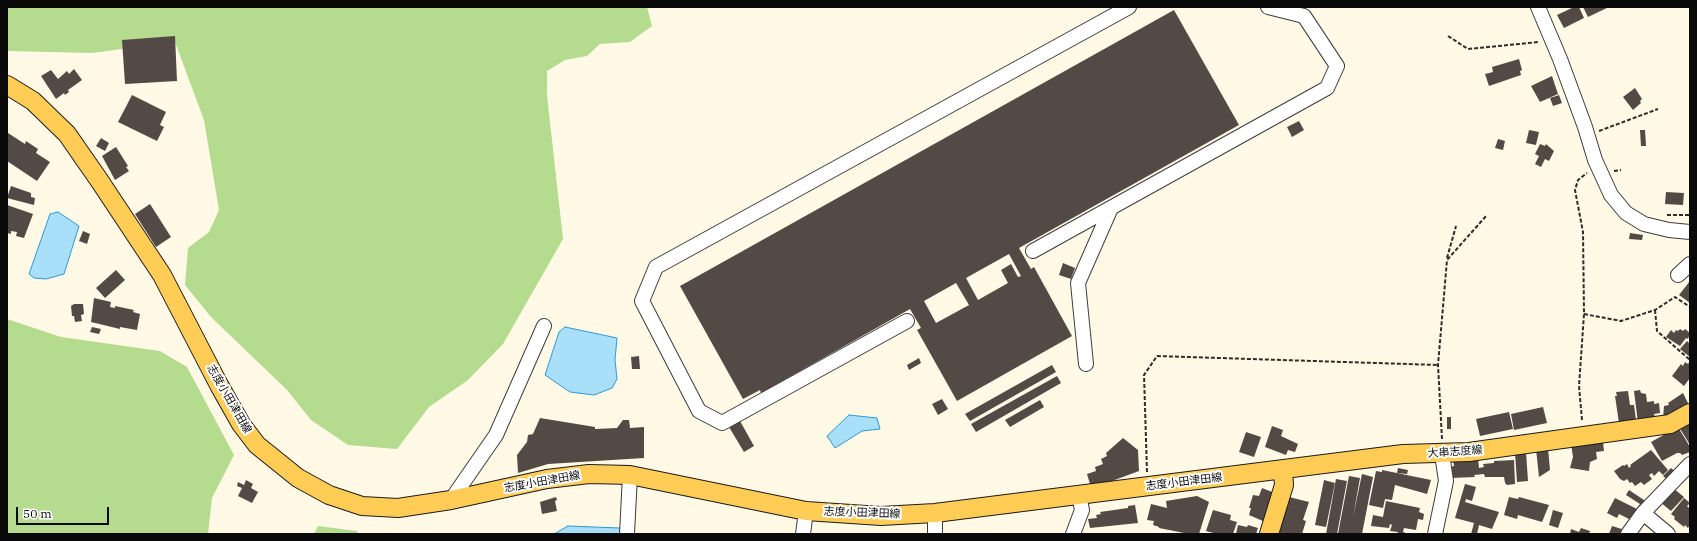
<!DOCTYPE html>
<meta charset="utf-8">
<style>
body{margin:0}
#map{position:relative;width:1697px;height:541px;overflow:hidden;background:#fff9e6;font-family:"IBM Plex Serif",serif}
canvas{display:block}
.frame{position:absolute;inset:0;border:8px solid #0a0a0a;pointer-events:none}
.scale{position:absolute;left:16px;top:507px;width:93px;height:18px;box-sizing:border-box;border:2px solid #0a0a0a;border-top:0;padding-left:5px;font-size:12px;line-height:14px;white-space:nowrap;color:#0a0a0a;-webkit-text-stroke:3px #fff;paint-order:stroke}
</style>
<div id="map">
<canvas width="1697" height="541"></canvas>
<div class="frame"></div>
<div class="scale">50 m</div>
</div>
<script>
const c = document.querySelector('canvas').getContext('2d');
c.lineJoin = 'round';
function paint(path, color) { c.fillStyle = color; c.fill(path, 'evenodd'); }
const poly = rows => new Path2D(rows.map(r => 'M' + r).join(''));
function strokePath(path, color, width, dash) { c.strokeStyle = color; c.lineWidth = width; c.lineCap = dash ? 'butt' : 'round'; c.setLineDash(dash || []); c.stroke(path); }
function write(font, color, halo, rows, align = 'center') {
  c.font = font + ' "IBM Plex Serif","Noto Sans JP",serif'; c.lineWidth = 4; c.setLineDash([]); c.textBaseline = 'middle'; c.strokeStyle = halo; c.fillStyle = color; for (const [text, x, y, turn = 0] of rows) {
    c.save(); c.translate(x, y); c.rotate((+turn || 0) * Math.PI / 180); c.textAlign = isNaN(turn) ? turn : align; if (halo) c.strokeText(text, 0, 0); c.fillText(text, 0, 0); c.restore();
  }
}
const forest = poly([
 [7,7,647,7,652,26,630,42,600,44,587,56,565,60,547,71,547,95,563,239,503,344,468,380,429,407,397,449,348,445,311,420,287,390,211,317,185,285,188,248,209,232,219,210,204,120,175,42,92,53,7,51],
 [7,319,61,337,160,351,187,367,234,455,212,498,208,534,7,534],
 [318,526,357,531,358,534,314,534]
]);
const water = poly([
 [58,212,79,226,64,274,46,279,34,278,29,274,50,214,58,212],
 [565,327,617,338,615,360,617,379,612,388,594,395,570,392,545,375,559,332,565,327],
 [849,415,877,418,880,429,862,431,835,448,827,436,849,415],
 [568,526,620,528,620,534,554,534,568,526]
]);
const building = poly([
 [1574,7,1579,7,1584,18,1564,28,1557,15],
 [1583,7,1609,7,1588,17],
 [1174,10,1239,125,1019,248,1031,269,1034,267,1072,336,957,401,917,330,921,328,910,309,761,393,760,390,743,399,680,286],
 [1009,254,1021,276,1018,277,1011,264,1001,270,1008,283,978,300,966,278],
 [956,283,969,305,936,323,924,301],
 [175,36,177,81,125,84,122,40],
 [1519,59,1522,70,1520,71,1521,75,1489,86,1485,74,1493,72,1492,67],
 [74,69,82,80,68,90,69,92,65,95,64,93,56,99,41,76,51,70,58,79,67,71,69,74],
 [1552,76,1558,94,1540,102,1531,86],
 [1635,88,1642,99,1640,101,1641,103,1633,110,1623,97],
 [132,95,166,112,160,125,164,127,157,141,118,122],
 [1559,95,1562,103,1553,106,1550,98],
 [1299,121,1304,130,1292,137,1287,127],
 [1529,130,1539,132,1536,145,1526,143],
 [1640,130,1645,130,1646,146,1641,146],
 [8,133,25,144,26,141,38,149,36,153,50,162,37,181,7,161],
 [101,138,109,143,105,151,96,146],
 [1498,139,1505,141,1503,150,1495,148],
 [1540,144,1545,146,1546,144,1554,151,1549,161,1545,159,1541,167,1535,164,1539,156,1535,154],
 [116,147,128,166,126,167,129,171,115,180,102,156],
 [11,186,31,193,31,197,35,198,34,205,7,198],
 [1666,192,1684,193,1683,205,1665,204],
 [150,204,171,237,156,247,135,214],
 [7,205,33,214,24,238,16,236,17,232,11,231,11,234,7,233],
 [83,231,90,234,87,244,79,241],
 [1630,233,1643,235,1642,240,1629,239],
 [1063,263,1075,268,1071,279,1059,275],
 [116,270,125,280,105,298,96,288],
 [1690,281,1690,303,1679,295],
 [94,298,111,302,110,307,115,308,115,306,134,310,133,312,140,314,137,330,120,327,120,329,91,322],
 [74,304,83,304,84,314,81,315,82,321,75,322,74,316,72,316,71,306],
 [92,327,101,329,99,334,90,332],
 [1680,329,1683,331,1685,329,1690,333,1688,339,1686,338,1680,346,1666,337,1671,330,1674,333,1676,330,1678,331],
 [1687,341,1690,344,1690,357,1680,349],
 [639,356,640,369,632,369,631,357],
 [919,358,921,363,909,370,907,365],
 [1690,361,1690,378,1684,386,1672,376,1681,364,1683,366,1685,362,1688,364],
 [1052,365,1056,372,970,421,965,414],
 [1057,376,1061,383,976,432,971,424],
 [1640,390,1641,393,1646,394,1647,402,1654,401,1654,404,1659,403,1660,413,1654,414,1655,417,1646,418,1646,422,1638,423,1634,391],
 [1628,391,1630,405,1634,405,1636,420,1619,423,1615,396,1617,396,1616,392],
 [1683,393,1690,407,1663,419,1664,406,1669,405,1668,403],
 [942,399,948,409,938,415,932,404],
 [1040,400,1044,407,1010,427,1005,420],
 [1543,407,1547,423,1514,430,1511,414],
 [1509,412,1513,429,1480,436,1476,419],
 [1447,417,1451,417,1451,429,1447,429],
 [540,418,595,427,595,429,617,428,623,420,629,420,630,428,644,427,644,458,548,464,518,473,517,455,527,442,528,435,533,434],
 [1690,420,1690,445,1679,427],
 [740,421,754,446,744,452,729,427],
 [1272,426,1283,430,1281,436,1298,444,1295,452,1288,450,1286,455,1265,447],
 [1678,427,1690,447,1690,452,1682,455,1680,453,1677,453,1662,461,1651,442],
 [1246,432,1261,437,1254,457,1239,452],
 [1123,438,1138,450,1139,471,1112,481,1090,484,1087,474,1096,471,1095,467,1103,464,1101,459,1107,456,1106,453],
 [1594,441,1595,444,1603,442,1604,451,1596,452,1597,459,1590,462,1589,471,1570,468,1573,457,1571,444],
 [1548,448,1550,470,1539,477,1536,449],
 [1651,450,1668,470,1663,475,1659,471,1654,476,1652,473,1649,475,1652,479,1644,485,1641,482,1635,486,1632,482,1630,483,1627,479,1624,481,1620,479,1614,471,1623,465,1624,466,1627,464,1629,468,1631,466,1630,465],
 [1526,452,1528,481,1517,482,1515,453],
 [1478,458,1479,468,1484,467,1483,464,1494,463,1494,461,1514,460,1515,484,1507,485,1505,483,1504,477,1485,477,1484,474,1474,475,1475,477,1451,478,1450,467,1454,466,1453,460],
 [1398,468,1408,470,1407,474,1397,473],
 [1671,468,1677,473,1669,481,1663,476],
 [1382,470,1431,480,1427,494,1395,485,1392,500,1385,499,1383,508,1369,505,1376,471,1382,472],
 [1362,474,1373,477,1362,534,1338,534,1349,476,1360,478,1353,517],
 [1336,479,1347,481,1337,534,1326,534],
 [246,480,253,484,251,488,258,492,252,503,238,496,242,488,237,486,238,482,244,485],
 [1324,480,1335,483,1326,527,1315,525],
 [1465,484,1476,487,1472,501,1466,499,1465,502,1499,512,1492,529,1479,525,1477,534,1471,534,1474,523,1455,518],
 [1262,488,1272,492,1265,522,1249,515,1251,508,1249,508,1253,495,1259,496],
 [1673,488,1684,497,1671,511,1660,502],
 [1629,490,1647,502,1640,510,1637,508,1640,504,1626,495],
 [1197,496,1209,502,1199,534,1189,534,1159,528,1159,527,1153,525,1154,521,1147,520,1151,504,1167,508,1166,501],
 [556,497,557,500,555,501,557,511,542,514,540,502],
 [1289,497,1309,502,1303,520,1306,521,1302,534,1278,534],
 [1509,497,1518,499,1519,497,1549,505,1542,522,1518,515,1517,519,1504,515],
 [1615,498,1637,509,1631,520,1619,514,1617,518,1607,513],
 [1684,498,1690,503,1687,506,1690,509,1690,525,1688,528,1685,525,1684,527,1674,519,1675,517,1671,514],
 [1386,501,1420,508,1419,512,1424,514,1423,520,1418,519,1416,530,1404,528,1403,532,1408,534,1397,534,1398,532,1390,531,1392,525,1390,524,1389,528,1371,526,1373,515,1383,517],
 [1135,505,1138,523,1090,528,1088,519,1097,518,1096,515,1101,514,1100,512,1128,508,1128,506],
 [1213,510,1231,515,1230,520,1237,522,1233,534,1217,534,1206,531],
 [1553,510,1563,513,1558,528,1549,525],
 [1238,525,1247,527,1248,525,1258,528,1256,534,1236,534],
 [1612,526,1625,530,1623,534,1609,534],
 [1581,528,1590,531,1589,534,1570,534,1571,529,1579,532]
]);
const path = poly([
 [1448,36,1468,49,1539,42],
 [1599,131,1658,109],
 [1614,171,1621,170],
 [1667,215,1690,215],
 [1447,258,1456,226],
 [1655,310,1657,331,1690,360],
 [1584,314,1621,321,1655,310,1675,297,1690,307],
 [1582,420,1579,386,1584,314,1583,232,1575,190,1578,180,1587,173],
 [1442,439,1438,365,1447,260,1487,215],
 [1147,472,1144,375,1157,356,1438,365]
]);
const minor = poly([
 [1538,7,1560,59,1585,127,1595,160,1611,195,1626,213,1644,224,1669,230,1690,232],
 [1033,251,1327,88,1337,66,1304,16,1268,7],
 [1678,275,1690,264],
 [907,321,722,423,699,411,642,301,656,267,1129,7],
 [1086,364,1078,283,1111,208],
 [451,500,496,435,544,326],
 [1643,513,1668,534],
 [627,534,630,475],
 [803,534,806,511],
 [935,534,935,513],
 [1073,534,1082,510,1079,495],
 [1435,534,1446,481,1442,454],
 [1628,534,1643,513,1690,464]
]);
const major = poly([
 [7,85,33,101,67,134,99,180,162,275,219,385,241,424,257,445,298,478,329,495,362,506,398,508,451,500,547,479,589,474,630,475,806,511,881,516,935,513,1403,454,1469,452,1670,424,1690,413],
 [1269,534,1284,485,1283,470]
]);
const streetNames = [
 ["志度小田津田線",229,399,60],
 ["大串志度線",1455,452,-4],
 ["志度小田津田線",542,482,-10],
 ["志度小田津田線",1184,482,-7],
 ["志度小田津田線",862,513,2]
];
paint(forest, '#b5db8e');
paint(water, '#a9dff9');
strokePath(water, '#2d99d3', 1);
paint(building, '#534a46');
strokePath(minor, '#3d3d3d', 16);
strokePath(major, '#1b1b1b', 20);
strokePath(path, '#2c2c2c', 2, [4, 2]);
strokePath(minor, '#fff', 14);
strokePath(major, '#ffcd56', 18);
write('11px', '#0a0a0a', '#fff', streetNames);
</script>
